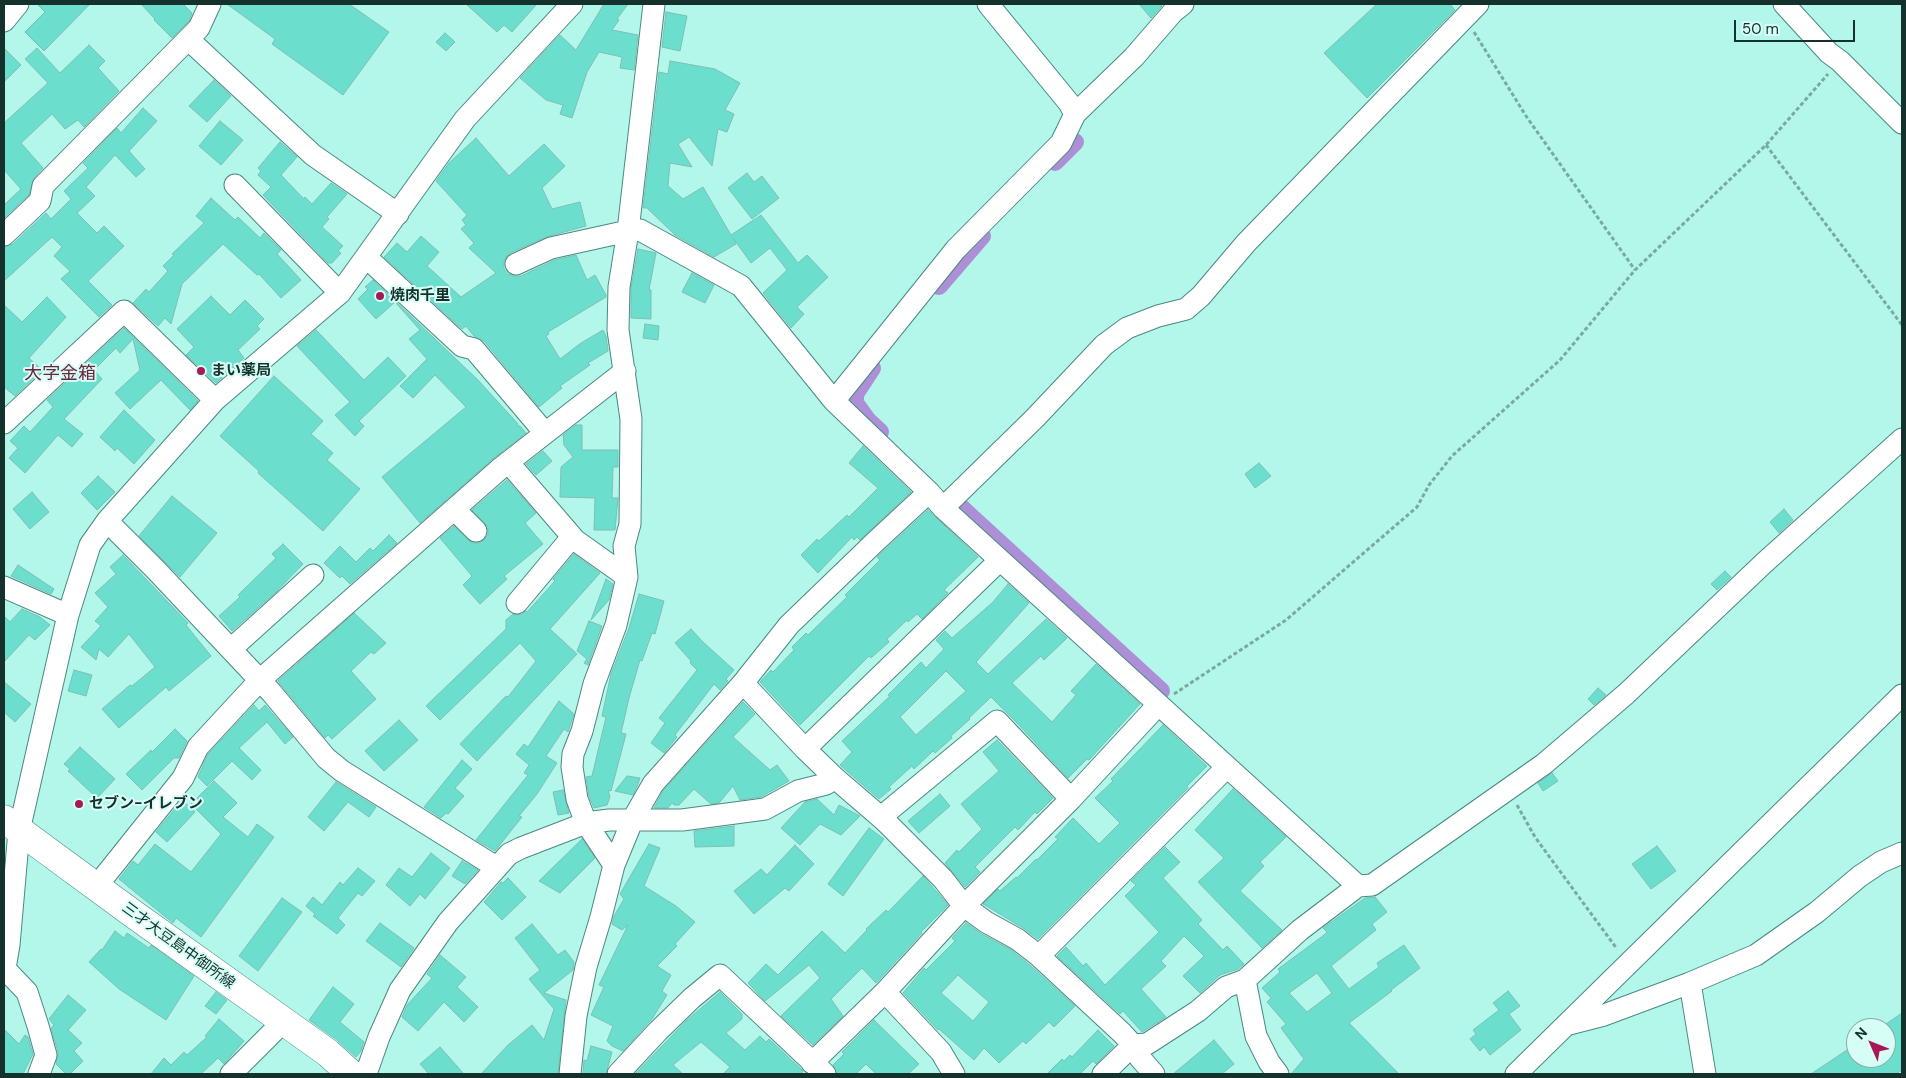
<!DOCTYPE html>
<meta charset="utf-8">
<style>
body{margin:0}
#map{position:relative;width:1906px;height:1078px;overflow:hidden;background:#b3f6ea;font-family:"DM Sans",sans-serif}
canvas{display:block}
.frame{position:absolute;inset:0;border:5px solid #15312c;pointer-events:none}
.north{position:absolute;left:1846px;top:1018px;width:50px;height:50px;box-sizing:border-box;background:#d7fef6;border:1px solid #89aca5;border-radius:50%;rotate:314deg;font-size:14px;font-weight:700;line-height:20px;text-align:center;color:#15312c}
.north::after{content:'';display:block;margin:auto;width:18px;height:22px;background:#a81855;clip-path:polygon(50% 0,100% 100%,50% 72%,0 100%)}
.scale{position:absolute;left:1734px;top:20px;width:121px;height:22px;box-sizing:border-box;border:2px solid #15312c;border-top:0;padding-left:6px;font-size:15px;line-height:18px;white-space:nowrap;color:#15312c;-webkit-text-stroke:4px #d7fef6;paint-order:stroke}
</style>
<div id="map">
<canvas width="1906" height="1078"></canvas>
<div class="frame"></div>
<div class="north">N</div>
<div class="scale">50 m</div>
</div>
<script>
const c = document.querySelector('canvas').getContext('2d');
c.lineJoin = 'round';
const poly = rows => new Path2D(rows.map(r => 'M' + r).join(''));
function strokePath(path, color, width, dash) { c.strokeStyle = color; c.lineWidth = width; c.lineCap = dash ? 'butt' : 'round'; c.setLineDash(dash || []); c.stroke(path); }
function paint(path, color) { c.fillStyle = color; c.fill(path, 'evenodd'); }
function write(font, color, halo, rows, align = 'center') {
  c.font = font + ' "DM Sans","Noto Sans JP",sans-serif'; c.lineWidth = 4; c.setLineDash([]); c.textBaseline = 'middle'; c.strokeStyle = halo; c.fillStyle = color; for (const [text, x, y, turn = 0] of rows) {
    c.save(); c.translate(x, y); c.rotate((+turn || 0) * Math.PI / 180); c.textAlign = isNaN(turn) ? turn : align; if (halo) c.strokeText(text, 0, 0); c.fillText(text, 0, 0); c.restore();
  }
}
const canal = poly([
 [1055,162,1075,142],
 [939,286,982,236],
 [872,368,855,394,855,403,868,421,880,432],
 [959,506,1161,691]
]);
const building = poly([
 [37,4,90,4,44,51,25,32,45,12,37,4],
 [141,4,183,4,192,13,189,21,172,38,154,20,155,19,141,4],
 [227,4,349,4,389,32,343,95,272,44,275,39,227,4],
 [466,4,537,4,512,32,504,25,497,32,466,4],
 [604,4,628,4,617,19,619,20,612,30,638,35,634,70,620,68,622,57,599,52,587,72,572,118,560,114,563,105,546,100,520,78,560,35,576,50,604,4],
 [1139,4,1160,4,1162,6,1151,18,1139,4],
 [1377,4,1450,4,1455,10,1367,98,1324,53,1377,4],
 [666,12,687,16,680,51,662,47,666,12],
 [445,33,455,42,446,51,436,42,445,33],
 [89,45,105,61,98,68,119,91,84,127,78,120,65,129,52,114,21,143,43,168,34,178,29,195,4,218,4,205,21,189,4,170,4,123,48,83,25,59,37,48,60,73,89,45],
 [4,48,21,65,4,82,4,48],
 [670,61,715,69,740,83,725,110,734,114,727,132,718,129,712,166,689,137,678,144,692,167,670,163,668,186,683,199,703,187,731,235,761,215,798,263,807,255,828,277,797,307,804,314,791,328,763,293,787,270,770,248,751,263,733,238,736,244,714,257,675,235,647,208,643,208,659,72,668,74,670,61],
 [214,80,231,96,207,122,189,106,214,80],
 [143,108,157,121,129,151,145,169,136,177,115,155,86,187,95,196,77,213,97,233,104,226,124,246,88,281,112,305,99,317,61,279,70,271,54,256,62,247,52,237,4,281,4,247,13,244,46,213,51,219,71,199,64,191,88,168,83,163,117,128,121,133,143,108],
 [220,121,243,140,221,165,199,146,220,121],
 [476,138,509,176,544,144,565,166,542,188,552,209,580,202,586,226,546,237,510,253,506,257,504,262,504,269,508,274,514,276,521,276,555,260,576,255,587,280,595,275,606,295,606,297,548,332,549,334,546,336,560,359,581,343,603,330,606,336,608,351,588,363,590,365,560,386,562,388,539,407,484,341,474,336,466,326,462,329,384,257,397,243,407,252,421,236,439,252,427,266,461,297,496,273,469,248,474,243,461,229,466,225,462,220,467,215,436,181,449,163,476,138],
 [280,142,297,157,281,175,304,199,305,197,312,204,331,183,347,194,327,217,329,219,322,227,343,246,338,251,341,253,332,263,328,263,263,195,271,187,258,175,261,171,258,168,280,142],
 [747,173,754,182,762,176,779,198,752,219,728,188,747,173],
 [211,198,235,220,238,217,260,238,264,233,281,250,277,254,301,280,281,298,259,274,257,275,223,244,182,284,171,324,165,318,158,326,133,303,146,289,149,292,168,271,163,266,174,255,172,254,204,223,196,216,211,198],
 [638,249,656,253,649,290,651,290,651,319,631,318,631,288,638,249],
 [692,273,714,285,705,303,682,292,692,273],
 [373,280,478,380,518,424,517,426,520,426,526,433,494,458,420,523,382,477,466,407,435,375,413,398,400,386,427,359,409,339,420,330,395,302,376,319,358,299,368,289,365,287,373,280],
 [211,296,230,315,245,300,264,319,257,326,260,329,238,350,244,358,216,383,186,355,194,347,177,329,211,296],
 [47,297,66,317,29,358,42,370,15,396,4,387,4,305,22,322,47,297],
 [645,324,659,326,658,340,643,338,645,324],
 [124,328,198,401,190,410,161,380,130,409,115,393,140,370,133,339,120,353,116,348,94,370,102,379,64,419,83,434,72,447,58,435,25,473,9,458,18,448,10,441,24,426,30,432,53,407,47,400,124,328],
 [316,330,364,380,388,357,406,376,359,421,364,426,355,436,335,415,350,402,297,346,316,330],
 [274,376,323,421,311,434,333,453,327,460,360,489,323,531,258,473,259,471,220,436,274,376],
 [124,410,155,440,134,464,117,448,115,451,100,437,124,410],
 [576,425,582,425,582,450,618,450,618,467,613,467,612,498,618,498,615,530,594,530,595,498,560,497,561,467,573,457,564,445,563,435,576,425],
 [863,446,911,492,860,540,857,537,854,540,852,537,818,573,801,555,817,539,819,541,847,515,849,517,878,488,849,463,863,446],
 [543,451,552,461,536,475,526,464,543,451],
 [1259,463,1271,476,1255,488,1245,474,1259,463],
 [98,476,115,492,97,510,81,493,98,476],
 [507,480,536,513,525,523,543,544,504,576,507,579,480,604,463,585,472,576,440,538,454,526,472,543,479,543,484,540,488,535,488,527,472,510,507,480],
 [32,492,49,512,30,529,13,509,32,492],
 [172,496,217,533,180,577,139,536,172,496],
 [1784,509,1793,520,1779,533,1770,522,1784,509],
 [928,510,978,557,944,590,948,593,922,619,917,614,908,622,907,620,887,639,889,642,871,658,869,656,800,725,760,682,771,670,773,672,794,650,792,647,806,633,808,635,847,597,845,595,880,560,877,557,928,510],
 [389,535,397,543,350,584,342,576,340,578,324,563,340,546,356,562,370,548,373,551,389,535],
 [283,544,303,564,276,592,232,631,219,616,240,597,238,595,276,558,272,554,283,544],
 [574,554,600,573,550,629,577,654,477,761,460,744,506,696,508,697,536,661,520,643,440,720,426,706,506,629,506,620,513,614,521,615,526,611,527,612,555,581,553,579,574,554],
 [123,555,188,623,186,625,211,656,169,691,166,687,119,728,102,709,130,685,132,686,155,667,129,634,108,657,99,649,96,660,81,647,101,626,95,621,108,607,95,593,116,574,110,567,123,555],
 [18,565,54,589,51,594,11,576,18,565],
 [1725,571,1731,577,1717,590,1711,584,1725,571],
 [606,579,613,584,609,600,591,620,606,579],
 [1008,584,1029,603,976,662,988,674,1046,619,1067,638,1044,660,1041,656,1012,683,1052,722,1076,695,1071,691,1096,664,1140,704,1089,760,1087,759,1068,778,1017,723,991,697,969,718,970,719,951,736,952,738,935,753,933,751,914,769,912,766,889,787,891,789,879,799,840,765,852,752,842,741,890,696,888,695,921,662,926,668,944,649,936,640,945,631,952,638,993,602,1008,584],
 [946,671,966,691,916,735,900,717,946,671],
 [639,594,664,601,655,634,652,633,642,661,640,660,629,698,621,733,626,734,611,791,608,790,610,797,607,805,594,808,589,796,586,777,592,776,606,717,602,716,611,674,629,628,639,594],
 [22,609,40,617,50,625,35,640,29,635,4,662,4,616,10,622,22,609],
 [354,613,386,643,374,654,371,652,351,671,376,699,332,739,328,735,325,738,278,681,354,613],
 [589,621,602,626,588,665,584,663,587,659,577,651,589,621],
 [691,629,703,642,734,670,726,679,728,681,720,690,714,684,675,735,677,737,664,753,651,743,665,723,659,718,697,670,690,663,691,661,675,643,691,629],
 [74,670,92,675,86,696,68,691,74,670],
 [4,682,31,704,15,722,4,712,4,682],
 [1598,688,1606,695,1594,705,1588,699,1598,688],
 [559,701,574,714,568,732,564,729,546,756,557,763,537,794,519,816,522,817,495,851,476,840,528,775,524,773,529,765,516,754,524,744,528,747,559,701],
 [743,702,755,714,733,737,770,770,777,765,789,781,761,797,740,800,733,786,719,803,711,804,694,789,679,805,674,805,672,803,668,808,654,808,663,791,743,702],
 [254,705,259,711,265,705,293,737,285,744,267,722,239,748,261,770,252,780,232,761,207,786,198,777,208,754,254,705],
 [399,720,418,740,384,771,365,751,399,720],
 [1163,725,1207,766,1187,786,1188,788,1038,939,1023,928,983,904,998,889,1000,891,1016,877,1017,878,1036,859,1037,860,1058,839,1055,837,1073,818,1099,844,1120,823,1095,798,1113,781,1111,779,1163,725],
 [175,729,187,741,179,758,174,758,142,790,126,774,151,750,152,752,175,729],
 [997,740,1053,798,1037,814,1035,812,1018,830,1015,827,975,867,980,872,965,887,945,863,957,850,959,852,982,829,961,804,999,771,983,752,997,740],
 [80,747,115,779,97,798,68,771,70,769,64,764,80,747],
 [462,760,472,769,455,788,464,796,448,814,446,813,441,818,424,807,462,760],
 [1552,773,1558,781,1543,791,1538,783,1552,773],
 [627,776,640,778,638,784,633,795,615,791,627,776],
 [214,781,237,803,223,817,248,837,257,824,274,837,201,937,176,918,173,923,119,879,133,861,138,865,155,844,191,872,221,834,191,804,214,781],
 [336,782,376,807,369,817,348,802,324,831,308,817,336,782],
 [1233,789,1286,837,1260,862,1264,866,1240,891,1282,930,1262,948,1198,882,1224,858,1195,830,1233,789],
 [563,790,569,813,558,815,553,792,563,790],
 [940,794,950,806,919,833,908,821,940,794],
 [817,799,834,815,839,805,860,816,841,835,820,824,800,845,781,828,805,802,817,799],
 [182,800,195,812,167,842,156,832,182,800],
 [734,826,734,846,695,847,694,831,734,826],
 [869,828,884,839,843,896,828,884,869,828],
 [582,839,595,858,560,893,539,881,582,839],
 [649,844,660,848,644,886,676,906,695,922,675,944,677,946,657,966,671,975,662,991,667,995,652,1019,623,1051,612,1046,607,1041,613,1026,591,1015,604,987,599,985,628,925,622,930,612,924,614,916,624,899,620,894,649,844],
 [795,845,814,864,789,891,785,888,754,914,734,891,761,869,767,875,795,845],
 [1657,846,1676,871,1651,889,1632,864,1657,846],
 [1165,847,1180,862,1163,878,1202,920,1198,924,1223,950,1227,946,1244,964,1238,969,1220,975,1200,993,1183,976,1204,956,1184,936,1161,961,1166,966,1141,989,1166,1017,1142,1032,1123,1011,1120,1014,1057,956,1066,947,1083,966,1086,963,1105,985,1159,932,1125,896,1136,885,1131,881,1165,847],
 [431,853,450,868,425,899,420,894,410,906,386,885,399,868,412,877,431,853],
 [462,861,478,870,465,884,452,876,462,861],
 [358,868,375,881,362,896,358,893,338,918,345,925,337,934,313,916,315,914,306,906,313,897,322,905,340,882,343,885,358,868],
 [923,876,948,905,921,932,922,933,876,983,862,968,831,999,843,1016,813,1045,781,1016,820,978,809,965,765,1001,748,983,766,964,778,975,822,931,845,953,867,930,866,929,886,910,888,912,923,876],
 [508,878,526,897,502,920,484,902,501,882,503,883,508,878],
 [1375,897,1387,912,1372,924,1376,930,1331,966,1349,989,1379,967,1377,963,1404,945,1420,968,1391,990,1392,991,1349,1023,1399,1074,1291,1074,1304,1059,1281,1028,1286,1024,1267,1002,1271,998,1262,988,1280,972,1278,969,1324,935,1327,932,1323,928,1365,898,1375,897],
 [1317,973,1332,993,1307,1012,1289,993,1317,973],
 [282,898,302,912,258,971,239,956,282,898],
 [380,923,414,948,401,967,366,941,380,923],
 [966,923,980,933,1010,949,1031,966,1075,1006,1054,1027,1049,1022,1026,1044,1023,1041,999,1063,984,1048,974,1060,939,1029,938,1030,903,993,924,968,926,970,955,941,952,938,966,923],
 [958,975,989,1002,973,1021,941,993,958,975],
 [532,924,558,955,565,950,574,962,573,970,544,993,566,1000,558,1074,481,1074,508,1045,532,1025,544,1040,554,1009,529,979,540,970,515,938,532,924],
 [115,931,124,938,127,933,149,948,151,945,194,976,166,1020,119,989,89,962,101,949,102,950,115,931],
 [440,955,466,977,457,987,478,1007,464,1022,444,1002,418,1031,402,1017,407,1005,432,978,427,974,440,955],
 [333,987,354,1004,340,1022,364,1042,361,1051,356,1057,337,1040,309,1020,333,987],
 [1508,991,1520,1006,1509,1014,1521,1030,1490,1055,1484,1047,1480,1051,1470,1039,1476,1034,1473,1030,1499,1010,1493,1003,1508,991],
 [216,992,227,1000,216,1014,205,1006,216,992],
 [720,992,742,1014,742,1019,726,1033,745,1050,760,1036,766,1042,769,1039,801,1069,803,1071,801,1074,723,1074,730,1067,701,1042,673,1065,683,1074,635,1074,687,1020,720,992],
 [68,995,86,1010,68,1030,82,1043,74,1051,83,1061,70,1074,66,1074,56,1064,58,1052,51,1028,54,1025,49,1019,68,995],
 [1902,1013,1902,1070,1896,1074,1811,1074,1856,1044,1856,1058,1886,1058,1886,1024,1902,1013],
 [219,1019,244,1041,224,1064,218,1058,201,1074,151,1074,164,1058,171,1065,184,1052,187,1055,207,1037,205,1036,219,1019],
 [874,1020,919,1064,908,1074,876,1074,866,1064,856,1074,837,1074,833,1065,844,1054,842,1052,874,1020],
 [4,1029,19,1044,25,1035,28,1037,33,1054,23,1074,4,1074,4,1029],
 [1098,1030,1114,1046,1096,1064,1093,1061,1080,1074,1047,1074,1062,1059,1064,1061,1070,1055,1072,1057,1098,1030],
 [1214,1040,1234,1064,1222,1074,1173,1074,1214,1040],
 [591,1046,612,1052,606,1074,583,1074,584,1060,587,1061,591,1046],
 [440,1047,464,1074,429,1074,420,1064,440,1047]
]);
const path = poly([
 [1474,32,1526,116,1635,270],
 [1766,145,1902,325],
 [1174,694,1286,620,1417,507,1429,485,1452,456,1560,360,1635,270,1766,145,1828,74],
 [1517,805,1535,837,1617,949]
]);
const minor = poly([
 [1784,4,1829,53,1840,61,1902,123],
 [4,21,18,4],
 [188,39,313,155,398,214],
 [1075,114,1134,57,1173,12,1183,4],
 [235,185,340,293],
 [4,235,40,201,43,186,199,28,210,4],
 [366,257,462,346,474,349,545,433],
 [516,264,551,248,628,231,640,230,741,286,834,401,929,492,943,508,1358,886],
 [834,401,956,249,1061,143,1075,114,1069,103,988,4],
 [4,423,124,311,215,400],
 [508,462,575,540,627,577],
 [943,508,1035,418,1104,345,1127,328,1158,316,1186,309,1201,296,1246,243,1478,4],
 [454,509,476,531],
 [107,521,155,569,271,692,326,758,342,771,496,867],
 [4,587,68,615],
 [517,603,572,537],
 [231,649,313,575],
 [743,683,805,749,835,778,885,821,943,879,964,906,986,922,1017,939,1039,956,1122,1033,1133,1045,1140,1058,1154,1074],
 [805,749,1000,560],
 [881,817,997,721,1071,799],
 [614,865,586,823,577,799,572,767,573,754,582,731,594,684,616,625,627,577,624,546,630,524,631,419,618,330,619,287,628,231,654,4],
 [96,887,183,778,198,747,260,680,502,467,625,371],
 [1039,956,1227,767],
 [5,969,27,992,38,1026,46,1055,39,1074],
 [4,974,9,945,19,831,68,615,90,545,107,521,215,400,340,293,465,119,572,4],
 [1245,980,1256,1036,1269,1062,1278,1074],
 [1690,983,1705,1074],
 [885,992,941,1052,954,1074],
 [1569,1024,1604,1015,1690,983,1756,955,1817,912,1860,876,1881,862,1902,853],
 [812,1063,885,992,964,906,1071,799,1158,705],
 [231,1074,283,1022],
 [366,1074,379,1037,400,990,448,922,509,854,521,848,586,823,609,820,682,820,765,809,798,791,826,784,835,778],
 [570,1074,576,1016,586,967,601,917,614,865,633,819,653,784,743,683,789,625,875,542,929,492],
 [618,1074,658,1031,692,998,720,975,825,1074],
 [1103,1074,1133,1045,1147,1044,1198,1011,1226,987,1245,980,1300,930,1358,886,1372,885,1544,764,1626,694,1764,563,1902,439],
 [1516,1074,1902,695]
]);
const major = poly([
 [4,819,132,913,328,1053,351,1074]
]);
const markers = [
 [380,296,5,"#a81855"],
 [201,371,5,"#a81855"],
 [79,804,5,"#a81855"]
];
const poiNames = [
 ["焼肉千里",390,296],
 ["まい薬局",211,371],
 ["セブン-イレブン",89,804]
];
const streetNames = [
 ["三才大豆島中御所線",178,946,36]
];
const quarterNames = [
 ["大字金箱",60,374]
];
strokePath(canal, '#ad8fd7', 18);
paint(building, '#6cdecd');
strokePath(building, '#7ebfb4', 1);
strokePath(minor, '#498a80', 23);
strokePath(major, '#498a80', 29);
strokePath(path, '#77aba2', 3, [4, 2.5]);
strokePath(minor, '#fff', 21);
strokePath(major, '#fff', 28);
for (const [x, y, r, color] of markers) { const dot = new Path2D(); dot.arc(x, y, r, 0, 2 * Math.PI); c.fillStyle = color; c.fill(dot); strokePath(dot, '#d7fef6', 2); }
write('bold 15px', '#15312c', '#d7fef6', poiNames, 'left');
write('15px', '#15312c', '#d7fef6', streetNames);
write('18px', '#6a253c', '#d7fef6', quarterNames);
</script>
